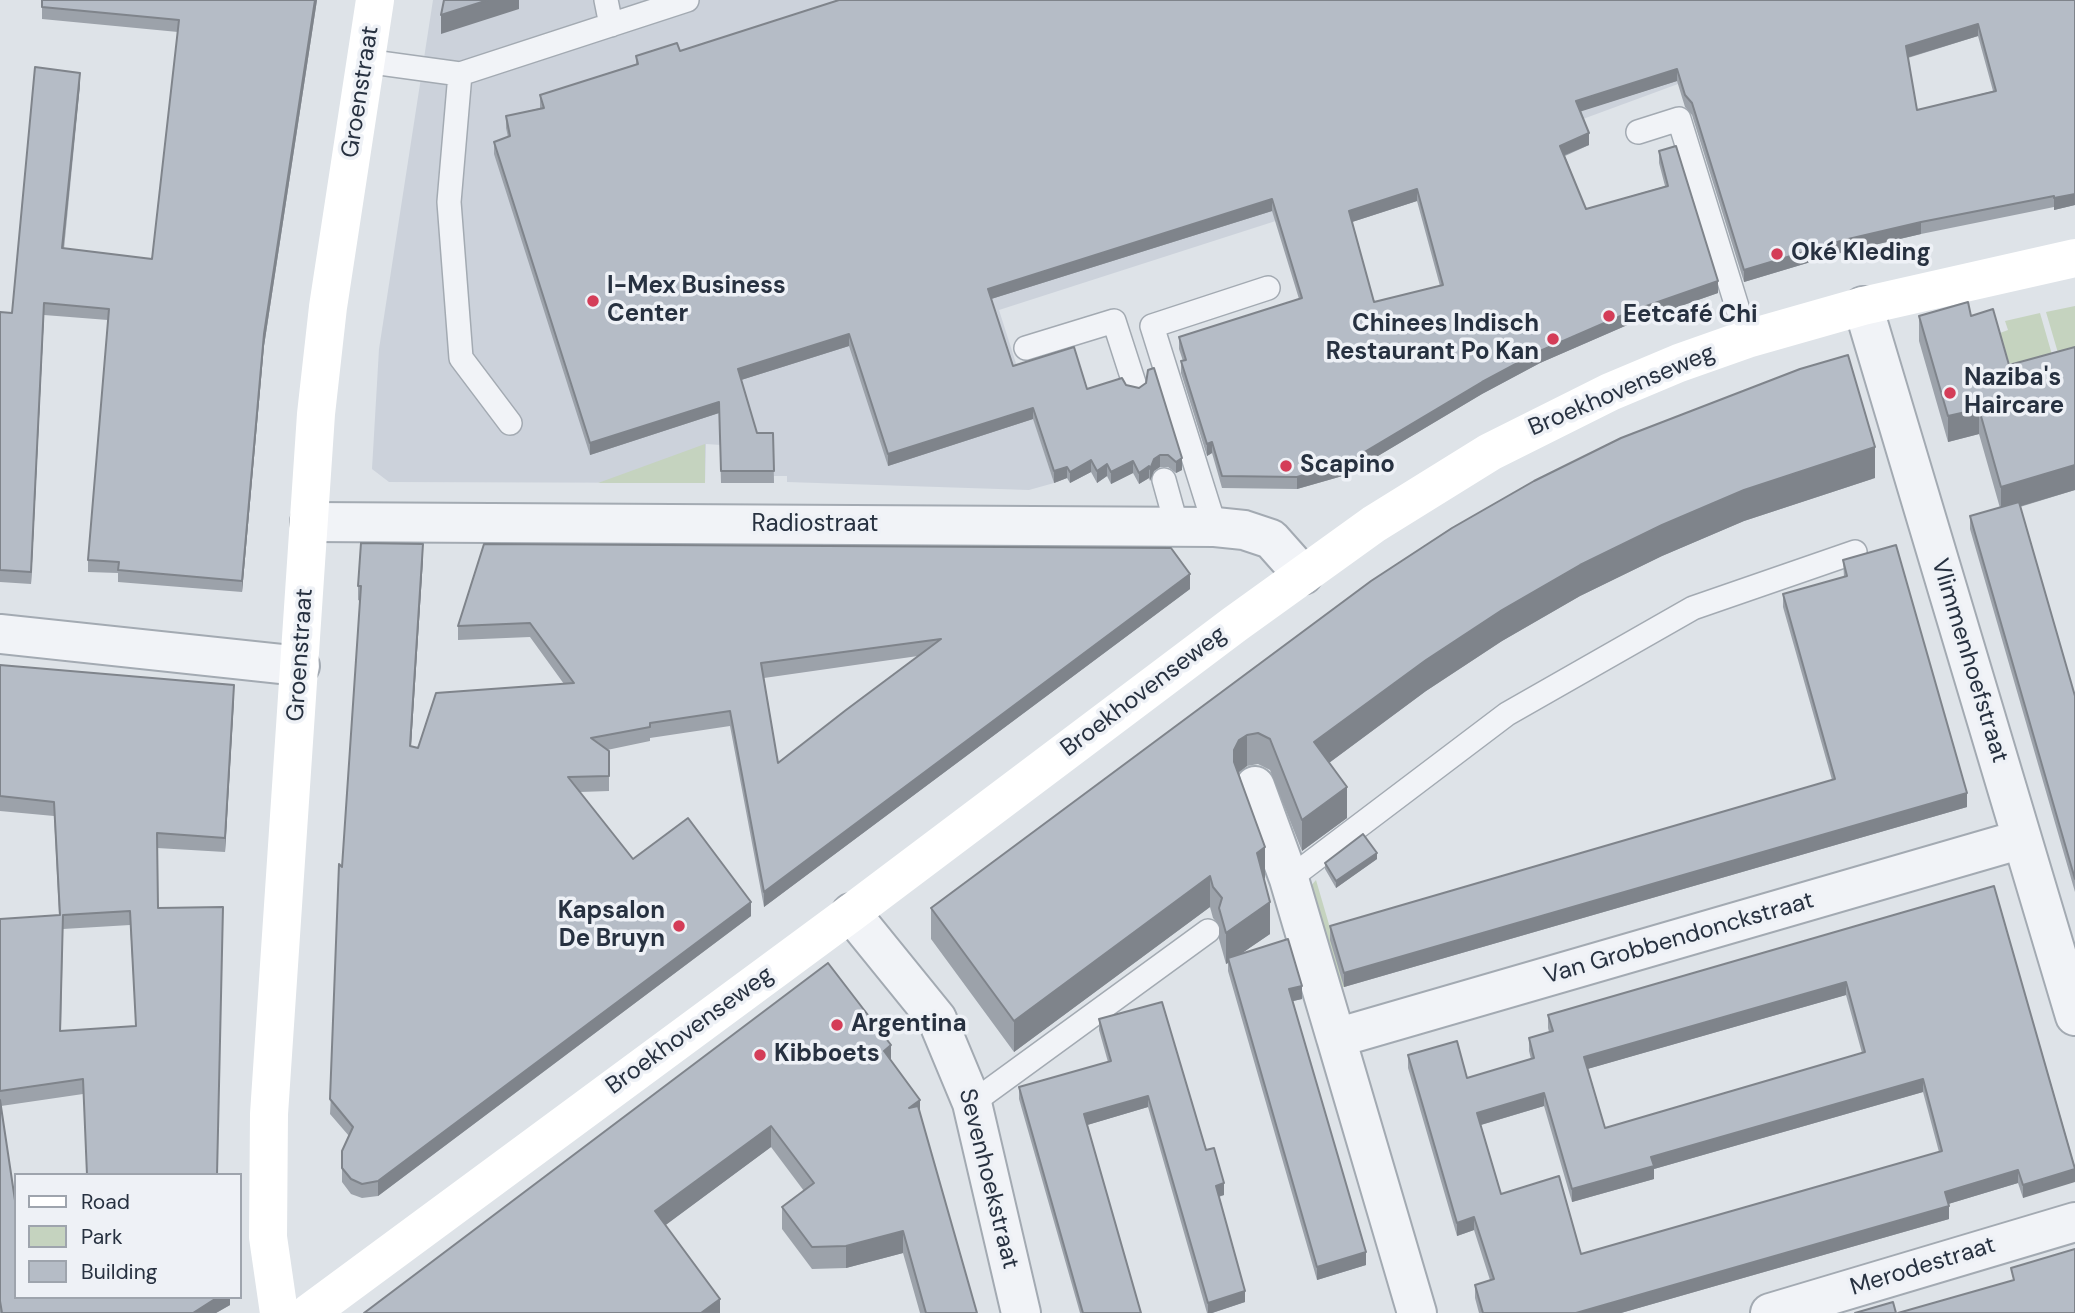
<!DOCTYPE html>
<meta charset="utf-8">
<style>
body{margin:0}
#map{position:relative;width:2075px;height:1313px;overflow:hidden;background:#dee3e8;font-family:"DM Sans",sans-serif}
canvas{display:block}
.legend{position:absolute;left:14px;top:1173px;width:228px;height:126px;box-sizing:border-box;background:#eef1f6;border:2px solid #9ea4ad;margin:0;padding:9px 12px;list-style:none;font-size:21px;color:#273140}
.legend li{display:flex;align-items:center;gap:14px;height:35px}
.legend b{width:35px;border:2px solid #9ea4ad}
</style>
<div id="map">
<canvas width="2075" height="1313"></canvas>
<ul class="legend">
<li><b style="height:9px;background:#fff"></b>Road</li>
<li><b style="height:19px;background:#c5d3bf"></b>Park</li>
<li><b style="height:19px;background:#b5bcc6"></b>Building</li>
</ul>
</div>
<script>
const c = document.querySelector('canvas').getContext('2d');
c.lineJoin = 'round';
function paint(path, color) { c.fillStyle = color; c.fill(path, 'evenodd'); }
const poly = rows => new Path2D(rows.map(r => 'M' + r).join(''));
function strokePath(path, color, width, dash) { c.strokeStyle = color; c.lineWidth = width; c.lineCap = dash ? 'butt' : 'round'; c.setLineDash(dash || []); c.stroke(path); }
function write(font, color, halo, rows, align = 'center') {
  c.font = font + ' "DM Sans",sans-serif'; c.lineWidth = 7; c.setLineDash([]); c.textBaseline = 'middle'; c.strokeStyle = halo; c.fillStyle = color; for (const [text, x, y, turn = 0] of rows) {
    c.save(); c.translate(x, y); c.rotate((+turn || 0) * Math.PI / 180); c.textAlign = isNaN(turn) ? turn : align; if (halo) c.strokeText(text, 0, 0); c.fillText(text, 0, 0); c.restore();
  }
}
const built = poly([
 [433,0,1941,0,1678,84,1515,144,999,310,1054,483,1029,490,787,482,787,476,774,476,773,483,721,483,721,445,706,444,705,483,389,482,372,469,379,349]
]);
const green = poly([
 [2075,306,2075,366,2063,370,2046,312],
 [2040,313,2057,372,2015,384,2000,333,2008,330,2005,321],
 [705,444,705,483,598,483],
 [1316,880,1347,986,1330,991,1303,895]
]);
const lane = poly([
 [606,0,611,25],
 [365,61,460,74,687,0],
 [460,74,449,202,461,358,510,423],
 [1638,132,1679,119,1747,339],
 [1026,348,1114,321,1135,386],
 [1164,480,1177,527],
 [1215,527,1152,326,1268,288],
 [1289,879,1507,714,1693,608,1855,552],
 [972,1103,1208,931]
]);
const street = poly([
 [1863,306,2075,1016],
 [310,522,1215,527,1244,530,1271,539,1303,575],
 [0,634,300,666],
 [1255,786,1289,879,1336,1038],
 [851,913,937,1019,972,1103,1021,1313],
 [1417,1313,1336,1038,2022,839],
 [1770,1313,2075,1222]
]);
const secondary = poly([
 [279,1313,268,1237,269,1114,316,414,328,307,375,0],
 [309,1313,851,913,1235,624,1374,524,1490,452,1610,392,1679,363,1747,339,1863,306,2075,258]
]);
const wall = poly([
 [317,0,264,346,242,592,118,582,118,573,88,572,88,560,108,320,44,315,31,584,0,582,0,312,12,313,80,85,64,249,152,259,178,32,42,19,42,7],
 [2075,0,2075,205,2054,210,2054,207,1921,234,1844,252,1744,282,1692,115,1685,107,1677,81,1580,111,1589,145,1565,156,1586,209,1665,186,1659,163,1659,151,1718,293,1632,323,1540,363,1482,394,1346,475,1297,489,1222,488,1212,453,1207,456,1181,373,1181,361,1183,361,1179,349,1179,337,1299,299,1272,211,991,299,1013,366,1087,389,1122,378,1182,470,1176,473,1168,467,1160,467,1154,471,1150,481,1149,478,1139,484,1133,473,1111,484,1107,476,1097,483,1091,472,1070,483,1067,478,1054,483,1033,419,888,466,849,346,741,380,757,433,773,433,774,483,721,483,719,413,590,455,494,154,494,142,508,137,506,128,506,116,540,108,540,95,636,64,636,56,680,51],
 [1978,36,1993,91,1917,110,1908,58],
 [1417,201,1440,286,1374,302,1352,222],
 [1919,316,1971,316,2009,365,2075,490,2020,507,2075,696,2075,892,1970,529,1970,516,2000,508,1979,434,1948,442,1919,341],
 [1875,478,1744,521,1662,556,1580,596,1502,641,1426,691,1329,763,1347,818,1302,851,1270,770,1258,764,1247,766,1239,772,1265,878,1264,879,1270,934,1242,953,1302,999,1293,1001,1366,1265,1317,1280,1228,971,1228,963,1226,964,1219,939,1219,925,1213,918,1210,907,1014,1052,931,939,931,908,1371,581],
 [423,559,411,746,418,748,564,684,530,637,458,640,458,626,1190,589,764,907,730,726,650,738,650,741,607,750,609,751,609,791,580,792,633,859,751,916,378,1196,362,1198,351,1194,342,1182,342,1151,349,1136,330,1114,342,867,360,601,358,600,358,586],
 [918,656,778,763,764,678],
 [1843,560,1967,807,1344,987,1330,940,1330,926,1832,780,1783,607,1783,594,1844,577],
 [0,665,234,699,225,852,157,848,158,908,218,1175,83,1094,1,1106,16,1297,230,1297,230,1305,216,1313,0,1313,0,919,59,915,54,816,0,811],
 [130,925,136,1026,61,1031,63,929],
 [1377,859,1336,888,1325,869,1325,863],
 [1994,886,2075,1167,2023,1198,2018,1183,1948,1204,1949,1219,1621,1313,1479,1313,1475,1298,1475,1285,1490,1280,1474,1230,1457,1236,1408,1068,1408,1055,1467,1078,1531,1059,1529,1051,1529,1038,1549,1032,1548,1028,1548,1015],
 [1846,995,1862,1053,1605,1128,1587,1069],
 [1923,1092,1939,1152,1581,1254,1501,1194,1481,1125,1544,1106,1572,1202,1654,1179,1654,1169],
 [1099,1019,1206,1150,1224,1195,1219,1197,1245,1302,1212,1313,1207,1313,1148,1107,1087,1125,1141,1313,1080,1313,1019,1099,1019,1087,1108,1062,1099,1030],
 [891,1060,920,1113,977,1313,920,1313,903,1253,846,1268,812,1269,782,1229,782,1207,804,1191,771,1147,665,1225,720,1313,364,1313]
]);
const shadedWall = poly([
 [315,0,317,0,264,346,242,592,242,581,264,334],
 [488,0,519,0,519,9,441,34,441,15],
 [1978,24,1978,36,1906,58,1906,46],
 [1677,69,1677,81,1576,113,1576,101],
 [80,73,80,85,62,260,62,248],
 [1589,133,1589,145,1560,157,1560,146],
 [1417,189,1417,201,1349,223,1349,211],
 [2075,194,2075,205,2054,210,2054,198],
 [1272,199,1272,211,988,300,988,289],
 [1921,222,1921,234,1844,252,1744,282,1744,270,1844,240],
 [1718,281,1718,293,1632,323,1540,363,1482,394,1346,475,1297,489,1297,477,1540,351,1632,311],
 [44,303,44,315,31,584,31,572],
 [849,334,849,346,738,381,738,369],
 [719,402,719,413,590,455,590,443],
 [1033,408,1033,419,888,466,888,454],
 [1979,409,1979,434,1948,442,1948,416],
 [1212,442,1212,453,1207,456,1207,444],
 [1875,447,1875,478,1744,521,1662,556,1580,596,1502,641,1426,691,1314,774,1314,742,1426,660,1502,610,1580,565,1662,525,1744,490],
 [1160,455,1160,467,1154,471,1150,481,1150,469,1154,459],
 [1182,458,1182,470,1176,473,1176,462],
 [1091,460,1091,472,1070,483,1070,472],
 [1133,461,1133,473,1111,484,1111,472],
 [1107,464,1107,476,1097,483,1097,471],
 [2075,465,2075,490,2001,512,2001,487],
 [1149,466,1149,478,1139,484,1139,473],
 [1067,467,1067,478,1054,483,1054,471],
 [423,544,423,559,410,761,410,746],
 [1190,574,1190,589,764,907,764,892],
 [234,685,234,699,225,852,225,838],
 [1247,735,1247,766,1239,772,1234,782,1234,750,1239,740],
 [1347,787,1347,818,1302,851,1302,820],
 [1967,793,1967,807,1344,987,1344,973],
 [1265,847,1265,878,1257,884,1257,853],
 [1377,853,1377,859,1336,888,1336,881],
 [1210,876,1210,907,1014,1052,1014,1021],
 [751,902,751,916,378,1196,378,1181],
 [1270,902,1270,934,1229,962,1228,958,1228,963,1226,964,1226,933],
 [1846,982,1846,995,1584,1070,1584,1057],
 [1302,986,1302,999,1289,1002,1289,989],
 [891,1045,891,1067,884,1051],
 [1923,1079,1923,1092,1654,1169,1654,1179,1572,1202,1572,1189,1651,1157],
 [1544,1093,1544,1106,1477,1126,1477,1113],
 [1148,1096,1148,1107,1084,1126,1084,1114],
 [920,1100,920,1122,909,1108],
 [771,1126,771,1147,655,1233,655,1211],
 [2075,1169,2075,1182,2023,1198,2023,1185],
 [2018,1170,2018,1183,1945,1205,1945,1192],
 [1224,1183,1224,1195,1216,1197,1216,1186],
 [1949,1206,1949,1219,1621,1313,1576,1313],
 [1474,1217,1474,1230,1457,1236,1457,1223],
 [903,1231,903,1253,846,1268,846,1246],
 [1366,1252,1366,1265,1317,1280,1317,1267],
 [1245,1291,1245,1302,1212,1313,1208,1313,1208,1303],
 [218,1297,230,1297,230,1305,216,1313,193,1313],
 [720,1299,720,1313,701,1313]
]);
const building = poly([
 [42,0,315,0,264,334,242,581,118,570,119,562,88,560,109,309,44,303,31,572,0,570,0,312,12,313,35,67,80,73,62,248,152,259,179,20,42,7,42,0],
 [444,0,488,0,441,15,444,0],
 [839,0,2075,0,2075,194,2054,198,2054,196,1921,222,1844,240,1744,270,1692,103,1685,95,1677,69,1576,101,1589,133,1560,146,1586,209,1668,186,1659,151,1676,146,1718,281,1632,311,1540,351,1482,382,1346,463,1297,477,1222,476,1212,442,1207,444,1181,361,1186,360,1179,337,1302,298,1272,199,988,289,1013,366,1074,347,1087,389,1122,378,1126,385,1139,388,1146,383,1148,370,1154,368,1182,458,1176,462,1168,455,1160,455,1154,459,1150,469,1149,466,1139,473,1133,461,1111,472,1107,464,1097,471,1091,460,1070,472,1067,467,1054,471,1033,408,888,454,849,334,738,369,757,433,773,433,774,471,721,471,719,402,590,443,494,142,510,136,506,116,544,108,540,95,638,64,636,56,677,43,680,51,839,0],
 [1978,24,1996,91,1917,110,1906,46,1978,24],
 [1417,189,1443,285,1374,302,1349,211,1417,189],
 [1968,302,1971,316,1993,309,2009,365,2075,347,2075,465,2001,487,1979,409,1948,416,1919,316,1968,302],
 [1848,355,1875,447,1744,490,1662,525,1580,565,1502,610,1426,660,1314,742,1347,787,1302,820,1270,739,1258,733,1247,735,1239,740,1234,750,1234,762,1265,847,1257,853,1270,902,1226,933,1219,908,1222,898,1213,887,1210,876,1014,1021,931,908,1371,581,1452,528,1534,481,1621,438,1800,369,1848,355],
 [2019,502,2075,696,2075,879,1970,516,2019,502],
 [361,543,423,544,410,746,418,748,436,693,574,683,530,623,458,626,484,544,1171,548,1190,574,764,892,730,711,650,723,650,727,591,738,609,751,609,776,568,777,633,859,688,818,751,902,378,1181,362,1184,351,1179,342,1168,342,1151,353,1127,330,1099,339,864,342,867,361,586,358,586,361,543],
 [941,639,846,710,778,763,761,663,941,639],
 [1896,545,1967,793,1344,973,1330,926,1835,779,1783,594,1847,576,1843,560,1896,545],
 [0,665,234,685,225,838,157,833,158,908,223,907,217,1175,87,1175,83,1079,0,1091,0,919,60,915,54,802,0,796,0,665],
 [130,911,136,1026,60,1031,63,915,130,911],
 [1363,834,1377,853,1336,881,1325,863,1363,834],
 [1994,886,2075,1169,2023,1185,2018,1170,1945,1192,1949,1206,1576,1313,1483,1313,1475,1285,1494,1279,1474,1217,1457,1223,1408,1055,1457,1041,1467,1078,1534,1058,1529,1038,1553,1031,1548,1015,1994,886],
 [1846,982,1865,1052,1605,1128,1584,1057,1846,982],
 [1923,1079,1942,1151,1581,1254,1559,1176,1501,1194,1477,1113,1544,1093,1572,1189,1654,1166,1651,1157,1923,1079],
 [1288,939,1302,986,1289,989,1366,1252,1317,1267,1228,958,1288,939],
 [828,963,891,1045,884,1051,920,1100,909,1108,918,1106,977,1313,926,1313,903,1231,846,1246,812,1247,782,1207,814,1183,771,1126,655,1211,720,1299,701,1313,364,1313,828,963],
 [1162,1002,1206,1150,1214,1148,1224,1183,1216,1186,1245,1291,1208,1303,1148,1096,1084,1114,1141,1313,1083,1313,1019,1087,1111,1061,1099,1019,1162,1002],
 [0,1100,16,1207,16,1297,218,1297,193,1313,2,1313,0,1301,0,1100],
 [2075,1249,2075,1313,1898,1313,2014,1280,2011,1268,2075,1249],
 [1893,1302,1896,1313,1855,1313,1893,1302]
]);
const markers = [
 [1777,254,7,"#d43d58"],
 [593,301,7,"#d43d58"],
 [1609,316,7,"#d43d58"],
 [1553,339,7,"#d43d58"],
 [1950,393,7,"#d43d58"],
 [1286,466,7,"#d43d58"],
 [679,926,7,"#d43d58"],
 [837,1025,7,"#d43d58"],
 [760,1055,7,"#d43d58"]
];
const streetNames = [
 ["Groenstraat",361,92,-81],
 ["Broekhovenseweg",1622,391,-23],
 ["Radiostraat",815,525],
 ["Groenstraat",301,655,-86],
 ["Vlimmenhoefstraat",1969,661,73],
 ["Broekhovenseweg",1144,692,-37],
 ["Van Grobbendonckstraat",1679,939,-16],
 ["Broekhovenseweg",690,1031,-36],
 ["Sevenhoekstraat",988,1179,76],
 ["Merodestraat",1923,1267,-17]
];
const poiNames = [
 ["Oké Kleding",1791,254],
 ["I-Mex Business",607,287],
 ["Center",607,315],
 ["Eetcafé Chi",1623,316],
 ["Chinees Indisch",1539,325,"right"],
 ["Restaurant Po Kan",1539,353,"right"],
 ["Naziba's",1964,379],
 ["Haircare",1964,407],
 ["Scapino",1300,466],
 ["Kapsalon",665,912,"right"],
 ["De Bruyn",665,940,"right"],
 ["Argentina",851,1025],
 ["Kibboets",774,1055]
];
paint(built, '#ccd2db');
paint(green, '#c5d3bf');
strokePath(lane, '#a3aab2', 26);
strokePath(street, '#a3aab2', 42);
strokePath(lane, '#f1f3f7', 23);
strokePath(street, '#f1f3f7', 38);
strokePath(secondary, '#fff', 38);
paint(wall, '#9ca2aa');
paint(shadedWall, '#7f848b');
paint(building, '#b5bcc6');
strokePath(building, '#7f848b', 2);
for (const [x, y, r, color] of markers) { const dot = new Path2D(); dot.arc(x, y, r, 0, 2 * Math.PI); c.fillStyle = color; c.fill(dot); strokePath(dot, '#eef1f6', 2.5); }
write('24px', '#273140', '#eef1f6', streetNames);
write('bold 24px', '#273140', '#eef1f6', poiNames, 'left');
</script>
